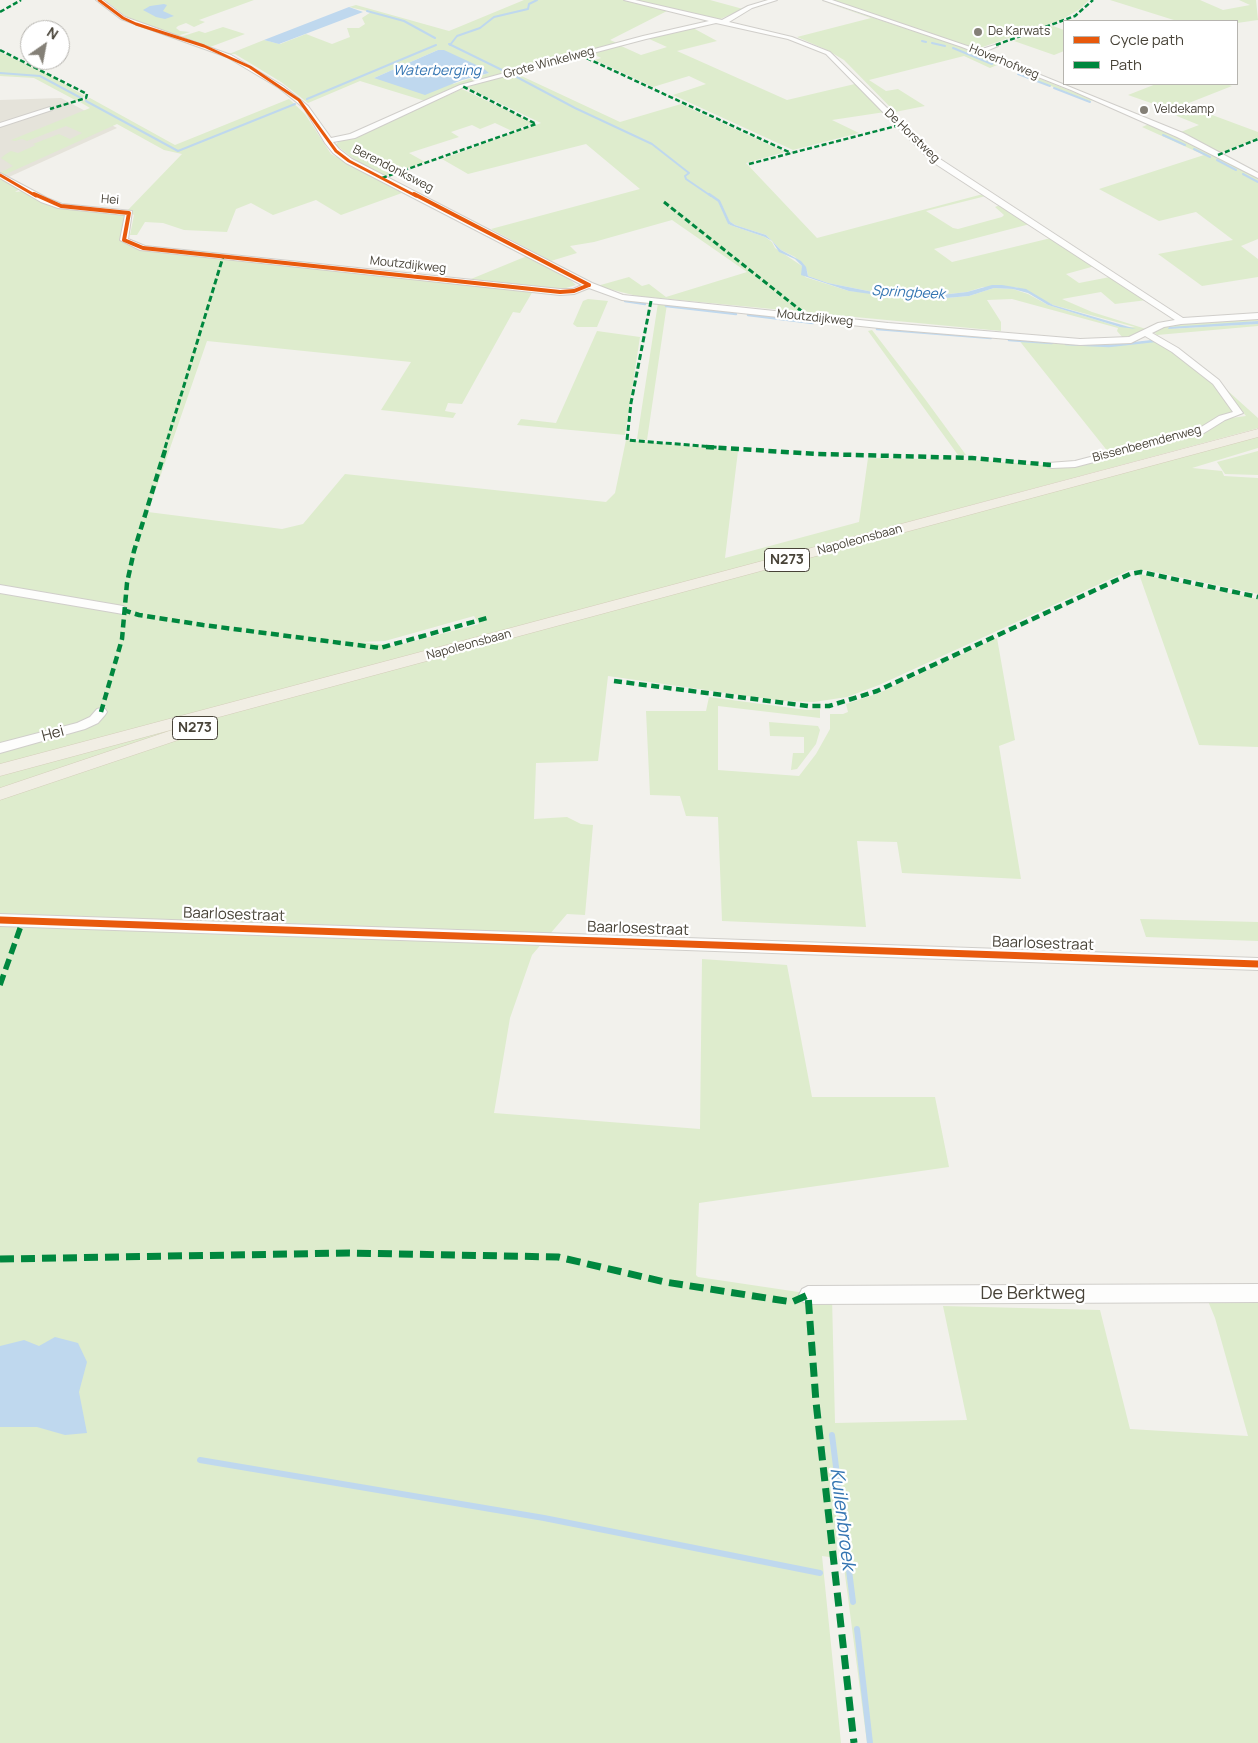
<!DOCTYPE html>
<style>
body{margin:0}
#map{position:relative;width:1258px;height:1743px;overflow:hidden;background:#f2f1ec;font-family:Manrope,sans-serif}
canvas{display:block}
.legend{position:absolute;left:1063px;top:20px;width:175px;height:65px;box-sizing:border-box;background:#fff;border:1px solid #b6b4af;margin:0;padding:6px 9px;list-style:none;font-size:15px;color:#484338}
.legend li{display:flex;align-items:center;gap:10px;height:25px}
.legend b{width:25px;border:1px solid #b6b4af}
.north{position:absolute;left:20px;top:20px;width:50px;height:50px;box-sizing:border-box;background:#fff;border:1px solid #b6b4af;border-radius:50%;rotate:33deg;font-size:14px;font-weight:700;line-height:20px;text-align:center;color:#484338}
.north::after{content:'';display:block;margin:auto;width:18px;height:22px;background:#848077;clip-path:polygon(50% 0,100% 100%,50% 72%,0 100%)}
</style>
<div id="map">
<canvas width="1258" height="1743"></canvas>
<ul class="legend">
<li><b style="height:6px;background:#e8590c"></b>Cycle path</li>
<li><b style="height:6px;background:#00873e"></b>Path</li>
</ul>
<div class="north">N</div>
</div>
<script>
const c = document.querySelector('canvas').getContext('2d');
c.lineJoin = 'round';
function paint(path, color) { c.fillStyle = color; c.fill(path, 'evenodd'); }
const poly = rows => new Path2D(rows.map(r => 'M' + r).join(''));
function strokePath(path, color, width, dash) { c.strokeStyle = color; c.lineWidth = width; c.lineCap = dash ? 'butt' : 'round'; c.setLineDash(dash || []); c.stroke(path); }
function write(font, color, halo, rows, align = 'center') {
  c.font = font + ' Manrope,sans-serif'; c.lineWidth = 4.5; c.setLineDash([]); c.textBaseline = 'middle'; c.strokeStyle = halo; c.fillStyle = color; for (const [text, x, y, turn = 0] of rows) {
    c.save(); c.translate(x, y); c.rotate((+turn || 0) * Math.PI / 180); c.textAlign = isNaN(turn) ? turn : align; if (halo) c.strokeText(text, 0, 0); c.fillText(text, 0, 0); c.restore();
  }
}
const residential = poly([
 [61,98,117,128,0,181,0,100]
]);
const green = poly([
 [105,0,254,0,199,20,205,22,194,27,186,23,178,26,176,28,180,31,190,32,177,36,129,19],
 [524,0,623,0,667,11,610,40,617,43,464,84,425,101,360,81,308,103,281,82,235,54,229,54,264,40,280,44,306,34,332,44,350,37,347,28,359,28,365,24,362,18,371,12,349,7,356,5,449,31],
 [438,50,489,73,453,84,374,78],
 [633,0,710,0,743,9,718,20],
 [819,0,962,47,1002,63,990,68,964,56,869,80,886,91,898,89,925,106,895,112,844,60,827,50,797,37,871,18],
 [831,0,1089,0,1080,9,1061,20,977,49],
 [1110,0,1200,0,1223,10,1250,5,1239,0,1256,0,1258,20,1237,23,1177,21],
 [1053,26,1064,30,1064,51,1054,55,1014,41],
 [223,27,245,34,210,47,180,37,199,31,205,33],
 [693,28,717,41,677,51,787,100,859,83,885,112,832,120,859,133,793,150,673,95,706,84,689,76,653,87,595,60,601,58,591,53,619,45,641,55,667,47,647,38],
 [0,52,47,74,85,96,77,101,34,78,0,76],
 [1023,72,1093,100,1089,101,1018,73],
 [515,73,620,122,681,104,785,152,746,163,817,238,983,194,986,196,926,211,953,228,958,229,1002,217,1004,215,995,207,1000,205,1030,224,934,249,952,262,1051,238,1095,266,1066,274,1079,283,1110,277,1147,300,1115,304,1101,292,1062,299,1092,312,1146,329,1137,334,1123,338,1117,331,1118,328,1012,299,987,300,1001,322,1001,331,637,296,597,286,629,277,642,286,649,284,666,297,747,272,672,220,594,242,570,246,577,253,551,261,491,229,640,189,586,144,468,174,442,159,541,123,468,88,472,84],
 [727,220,735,225,766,235,781,250,795,257,807,271,808,276,828,283,878,293,911,292,941,295,967,292,983,287,1016,287,1053,305,1135,327,1120,327,1048,305,1028,294,1013,289,994,288,969,296,946,298,917,294,904,295,849,291,805,277,802,266,775,248,772,242,765,237,730,225],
 [1156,84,1226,84,1232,86,1171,110,1128,95],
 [462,89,533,123,512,131,495,123,480,129,472,125,451,132,459,137,409,153,425,162,387,175,382,175,354,159,336,145,338,142,354,137],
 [90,98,175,145,289,99,305,114,331,154,402,193,341,215,316,200,273,215,251,203,236,209,227,232,184,230,163,223,145,222,137,235,130,235,134,215,127,211,182,154,164,150,117,124,4,175,0,173,13,166,1,158,6,154,11,151,18,153,36,145,33,144,59,134,70,139,82,133,66,126,27,141,22,139,15,141,11,140,90,108,80,102],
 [1185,108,1196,109,1258,132,1258,138,1219,153,1178,133,1199,125,1172,114],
 [1149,124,1258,178,1258,239,1241,246,1258,259,1258,277,1202,286,1158,254,1233,240,1196,212,1159,221,1099,189,1204,155,1142,127],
 [0,178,20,189,15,192,24,191,58,207,126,214,124,239,138,245,533,291,520,313,513,312,462,404,448,403,445,411,456,413,453,418,381,410,411,362,207,341,148,512,282,529,303,524,345,474,606,502,615,493,626,440,738,451,725,558,859,522,868,458,975,460,1064,467,1203,432,1224,419,1246,416,1218,382,1258,418,1258,428,1255,429,451,645,814,556,1258,436,1258,448,1192,468,1222,471,1224,476,1258,478,1258,594,1145,570,1130,570,879,685,847,697,814,702,782,701,608,676,598,761,536,763,534,819,567,817,581,824,593,825,585,915,567,914,532,955,510,1018,494,1113,700,1129,702,959,787,965,812,1097,935,1097,949,1167,699,1203,696,1275,698,1277,832,1297,835,1423,967,1420,943,1306,1100,1310,1130,1429,1248,1436,1215,1318,1208,1301,1258,1301,1258,1743,867,1743,836,1506,837,1558,822,1556,841,1743,0,1743],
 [474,616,479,624,395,646,360,642,385,641],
 [527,256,566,276,576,285,563,289,471,279],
 [588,299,608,301,597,327,577,327,573,324,583,301],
 [658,303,667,304,647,440,637,439],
 [1258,318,1258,321,1168,329,1258,324,1258,326,1157,335,1154,332,1169,325],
 [872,330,925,399,966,455,958,455,868,331],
 [597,331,640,337,625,435,517,425,521,419,556,423],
 [1018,339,1121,345,1153,340,1166,346,1214,383,1235,412,1200,430,1109,453],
 [1258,451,1258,475,1225,474,1217,462],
 [1139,574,1258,599,1258,747,1199,745],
 [997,638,1015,740,999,746,1021,879,902,873,897,842,857,841,866,927,722,921,718,817,686,816,680,796,650,795,646,711,706,711,709,697,807,710,820,709,820,718,718,706,718,770,799,776,816,754,830,729,830,714,843,714,848,712,846,704,879,693],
 [769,722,818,726,820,730,816,744,797,769,791,770,793,753,804,753,804,737,770,736],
 [1140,919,1258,922,1258,941,1146,937]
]);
const water = poly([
 [164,4,167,5,163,11,174,16,165,19,156,17,143,10,150,6],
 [349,7,363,12,279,44,264,40],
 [438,50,444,50,483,68,489,73,462,80,425,95,374,78],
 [726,219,735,225,766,235,781,250,801,261,806,267,808,276,828,283,878,293,911,292,941,295,967,292,992,285,1002,285,1026,289,1053,305,1136,329,1120,327,1048,305,1028,293,1013,289,994,288,969,296,946,298,917,294,878,295,849,291,801,275,802,266,795,259,779,252,772,241,765,237,730,225],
 [1258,321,1258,324,1168,329,1169,327],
 [55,1337,78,1343,87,1362,79,1392,87,1433,65,1435,37,1427,0,1427,0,1346,24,1340,39,1346]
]);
const streamFar2 = poly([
 [367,11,404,21,435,38],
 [922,41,926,42],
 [932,43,945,46],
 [449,44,506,72],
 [450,45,457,36,480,28,494,17,528,9,529,4,537,0],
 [953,48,992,64],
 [0,73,40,76,81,98],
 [1018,74,1050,86],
 [513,75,575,108,652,144,689,173,685,176,686,179,711,196],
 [1054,88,1090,102],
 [307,99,436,45],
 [86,101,178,151,295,104],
 [1163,135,1185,145],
 [1194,149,1210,157],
 [1217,160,1236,170],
 [1243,174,1258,182]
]);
const streamFar1 = poly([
 [709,194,719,201,729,223],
 [625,301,645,304],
 [666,306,736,314],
 [748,315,813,323],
 [877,329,991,338],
 [1009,340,1052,343],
 [1066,344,1109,346,1154,341]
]);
const stream = poly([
 [832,1435,853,1602],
 [200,1460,544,1518,820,1573],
 [857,1629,870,1743]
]);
const minor = poly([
 [96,0,103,0,125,17,231,55,283,86,308,106,331,138,350,134,460,85,643,36,709,21,624,0,635,0,722,20,748,6,768,0,777,0,752,8,729,22,792,37,830,52,937,157,1183,318,1258,313,1258,319,1181,324,1164,327,1152,333,1178,348,1219,380,1243,413,1225,420,1204,433,1075,467,1052,468,1048,467,1048,463,1075,461,1198,429,1219,416,1233,412,1213,384,1172,352,1145,336,1131,343,1080,345,888,329,622,300,589,288,574,294,560,295,140,250,120,240,125,215,58,208,41,202,0,178,0,173,47,198,62,204,132,211,128,239,145,246,560,289,573,289,582,285,346,163,333,153,325,143,304,108,279,88,227,57,121,19,96,0],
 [716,23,788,39,826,54,931,161,1175,320,1158,323,1129,337,1080,339,888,323,623,295,592,283,352,159,339,149,333,142,355,138,464,87,646,39,716,23],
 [823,0,832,0,979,50,998,44,998,46,984,52,1183,133,1258,173,1258,178,1177,137,1071,90,962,47,823,0],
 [50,107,52,110,0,127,0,123,50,107],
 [0,585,123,606,129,610,123,614,0,593,0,585],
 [101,708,105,709,107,712,105,715,98,723,85,729,0,753,0,743,77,723,90,717,97,709,101,708],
 [0,914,1258,958,1258,970,0,926,0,914],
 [1258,1284,1258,1302,808,1304,802,1301,799,1295,802,1289,808,1286,1258,1284]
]);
const major = poly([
 [1258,429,1258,437,0,776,0,764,1258,429],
 [184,726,190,728,192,732,190,736,0,800,0,788,184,726]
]);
const quietFar4 = poly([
 [0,12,21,0],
 [996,45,1075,16,1093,0],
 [0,50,87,94,86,98,50,109],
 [580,55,791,153],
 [1218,155,1258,139],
 [749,164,900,125],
 [382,178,536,124,462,86]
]);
const quietFar3 = poly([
 [664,202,809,317],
 [651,301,631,403,627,440,726,448],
 [165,448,223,257]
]);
const quietFar2 = poly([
 [706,447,818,454,972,458,1052,465],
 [123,610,139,615,203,625,380,648,487,618],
 [614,681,808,706,829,706,877,691,1130,574,1141,572,1258,597],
 [101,712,122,639,127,583,134,551,166,447]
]);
const quietFar1 = poly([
 [0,985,23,920]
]);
const quiet = poly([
 [0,1259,349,1253,558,1257,665,1282,792,1302,808,1295,816,1402,854,1743]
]);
const cyclewayFar2 = poly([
 [99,0,123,18,136,24,204,46,250,67,299,100,336,151,349,161,416,196],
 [0,175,36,196]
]);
const cyclewayFar1 = poly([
 [34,194,61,206,129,213,124,240,143,248,560,292,574,291,589,285],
 [414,194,589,285]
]);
const cycleway = poly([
 [0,920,1258,964]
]);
const markers = [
 [978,32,5,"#848077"],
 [1144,110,5,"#848077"]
];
const farPoinames = [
 ["De Karwats",988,32],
 ["Veldekamp",1154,110]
];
const farStreetnames = [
 ["Hoverhofweg",1004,62,22],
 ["Grote Winkelweg",549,63,-15],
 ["De Horstweg",912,136,44],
 ["Berendonksweg",393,169,27],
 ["Hei",110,200,4],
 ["Moutzdijkweg",408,265,6],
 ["Moutzdijkweg",815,318,6],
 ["Bissenbeemdenweg",1147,444,-15],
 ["Napoleonsbaan",860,540,-15],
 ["Napoleonsbaan",469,645,-15]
];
const farWaternames = [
 ["Waterberging",437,71],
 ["Springbeek",908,293,3]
];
const shields = [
 [787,560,45],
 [195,728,45]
];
const shieldNames = [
 ["N273",787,560],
 ["N273",195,728]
];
const streetNames = [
 ["Hei",53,734,-15],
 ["Baarlosestraat",234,915,2],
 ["Baarlosestraat",638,929,2],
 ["Baarlosestraat",1043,944,2]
];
const nearStreetnames = [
 ["De Berktweg",1033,1294]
];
const nearWaternames = [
 ["Kuilenbroek",842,1519,83]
];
paint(residential, '#e5e3da');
paint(green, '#deeccd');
paint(water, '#bfd8ee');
strokePath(streamFar2, '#bfd8ee', 2);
strokePath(streamFar1, '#bfd8ee', 2.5);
strokePath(stream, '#bfd8ee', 6);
strokePath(minor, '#d0ceca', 2);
strokePath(major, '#d4ceba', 1);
paint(minor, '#fdfdfc');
paint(major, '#f1eee4');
strokePath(quietFar4, '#00873e', 2.5, [5, 2.5]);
strokePath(quietFar3, '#00873e', 3, [6, 3]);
strokePath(quietFar2, '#00873e', 4.5, [8, 4.5]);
strokePath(quietFar1, '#00873e', 5.5, [11, 5.5]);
strokePath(quiet, '#00873e', 7, [14, 7]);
strokePath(cyclewayFar2, '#e8590c', 3);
strokePath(cyclewayFar1, '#e8590c', 4);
strokePath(cycleway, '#e8590c', 7);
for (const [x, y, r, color] of markers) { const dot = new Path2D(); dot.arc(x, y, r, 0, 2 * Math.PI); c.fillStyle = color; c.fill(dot); strokePath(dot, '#fff', 2); }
write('12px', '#484338', '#fff', farPoinames, 'left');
write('12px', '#484338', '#fff', farStreetnames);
write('italic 14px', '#3475b2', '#fff', farWaternames);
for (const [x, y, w] of shields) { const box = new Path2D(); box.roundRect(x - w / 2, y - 11.5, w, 23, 4); c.fillStyle = '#fff'; c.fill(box); strokePath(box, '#484338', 1); }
write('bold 14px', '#484338', null, shieldNames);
write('15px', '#484338', '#fff', streetNames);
write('18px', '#484338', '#fff', nearStreetnames);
write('italic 19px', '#3475b2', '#fff', nearWaternames);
</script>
